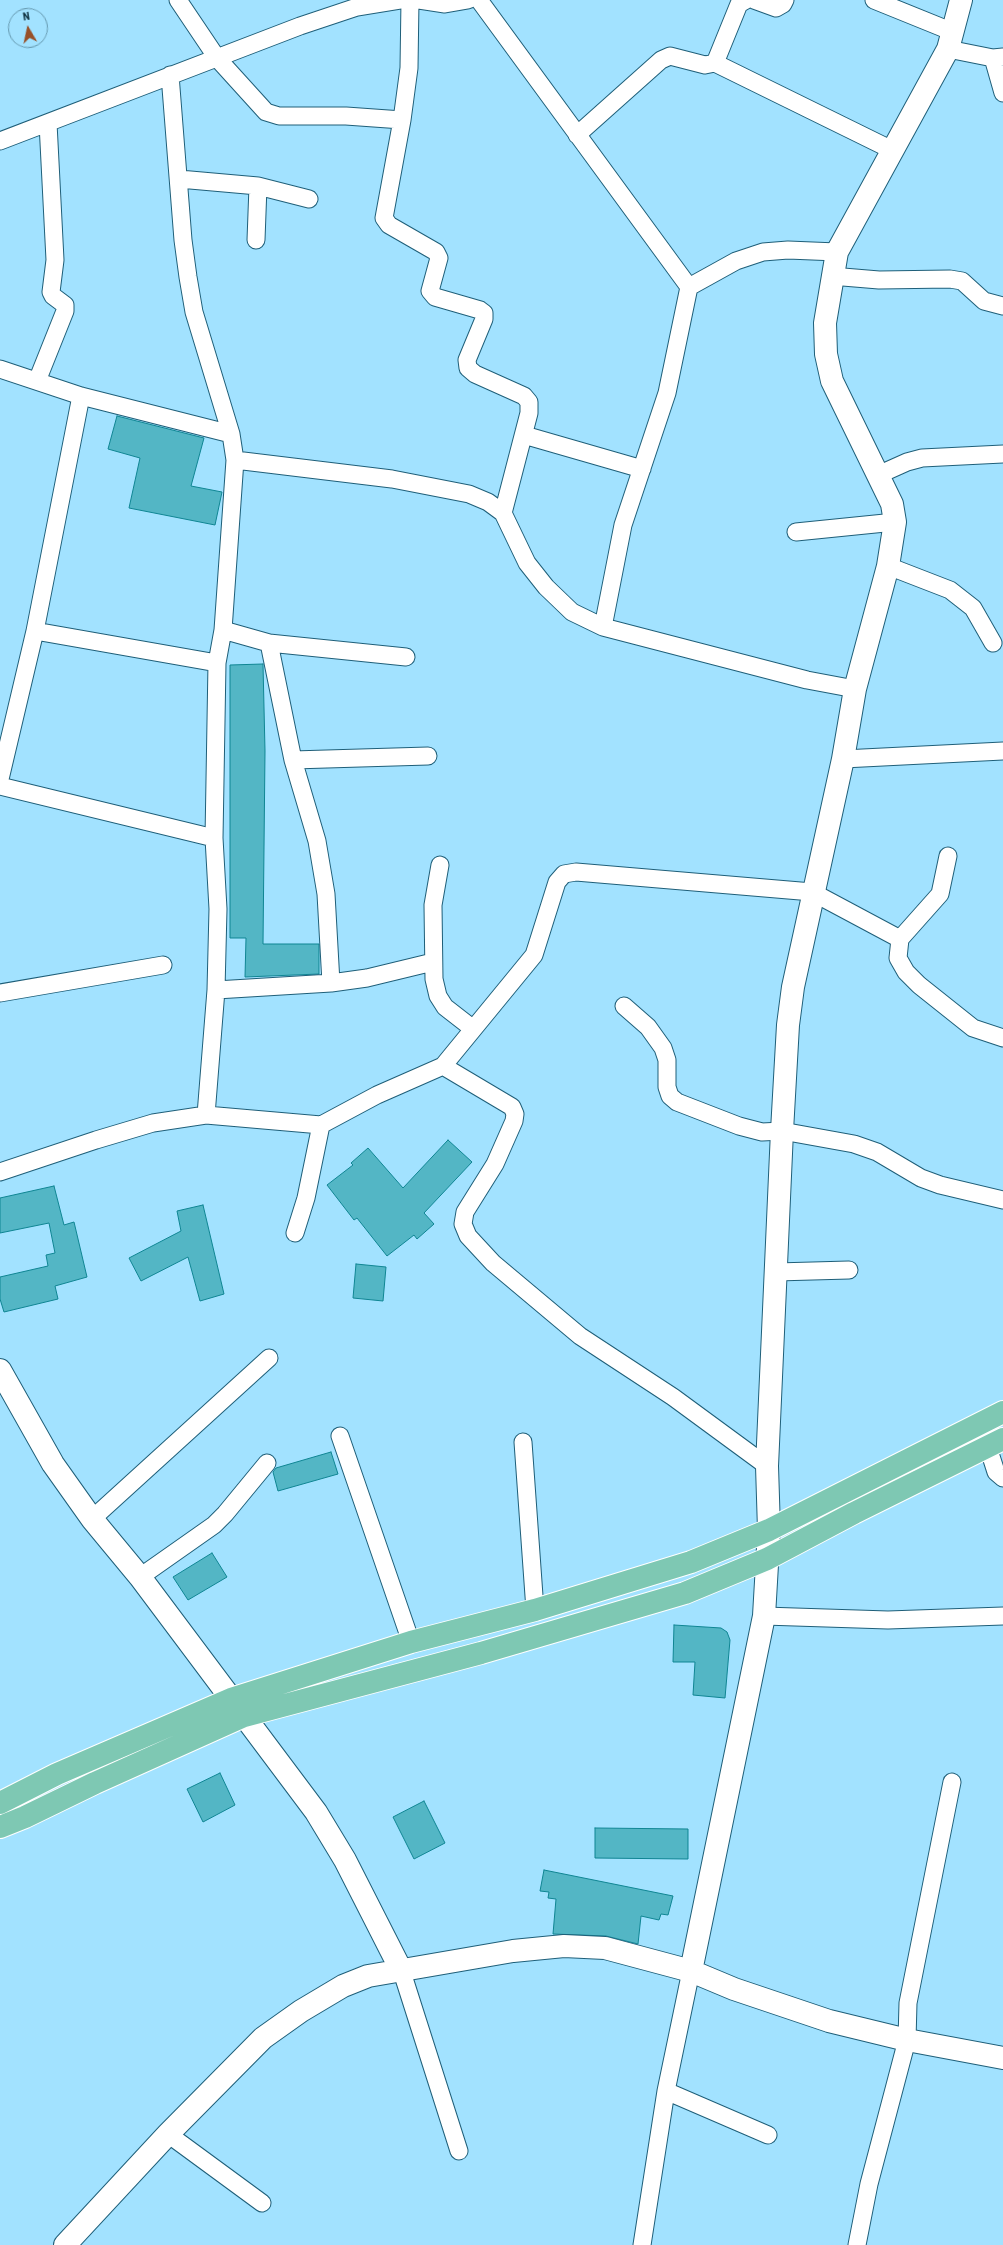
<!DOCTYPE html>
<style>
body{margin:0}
#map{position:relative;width:1003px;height:2245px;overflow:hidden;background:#a2e2ff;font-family:"Roboto Condensed",sans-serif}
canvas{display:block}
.north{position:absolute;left:8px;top:8px;width:40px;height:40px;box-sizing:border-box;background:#a2e2ff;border:1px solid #669ab1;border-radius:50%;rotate:351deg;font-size:11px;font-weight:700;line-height:16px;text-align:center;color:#0b2e3d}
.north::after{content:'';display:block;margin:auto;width:14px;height:18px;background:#975028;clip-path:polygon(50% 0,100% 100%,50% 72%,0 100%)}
</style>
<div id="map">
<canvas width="1003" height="2245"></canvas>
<div class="north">N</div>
</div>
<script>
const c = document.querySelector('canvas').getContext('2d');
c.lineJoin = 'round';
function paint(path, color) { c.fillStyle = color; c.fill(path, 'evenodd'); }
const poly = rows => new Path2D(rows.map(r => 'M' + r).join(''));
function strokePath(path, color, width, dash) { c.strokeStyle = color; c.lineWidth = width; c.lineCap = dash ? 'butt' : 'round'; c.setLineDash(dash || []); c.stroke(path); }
const building = poly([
 [117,416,204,438,191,486,222,492,215,525,129,508,140,458,108,449,117,416],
 [263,664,265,751,263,944,319,944,319,974,245,977,246,938,230,938,230,665,263,664],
 [448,1140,472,1162,424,1213,434,1224,417,1239,414,1235,387,1256,357,1218,354,1220,327,1185,353,1165,351,1163,368,1148,403,1188,448,1140],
 [54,1186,64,1225,74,1222,87,1277,55,1286,58,1299,4,1312,0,1299,0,1277,48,1266,46,1255,55,1253,49,1223,0,1233,0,1198,54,1186],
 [203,1205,224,1294,200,1301,188,1257,141,1281,129,1258,181,1231,177,1211,203,1205],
 [356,1264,386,1267,383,1301,353,1298,356,1264],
 [331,1452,338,1474,278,1491,273,1472,276,1468,331,1452],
 [212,1553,227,1577,188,1600,173,1577,212,1553],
 [674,1625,721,1628,727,1632,730,1640,725,1698,693,1695,695,1662,673,1662,674,1625],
 [220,1773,235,1805,203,1822,187,1789,220,1773],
 [424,1801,445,1843,414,1859,393,1817,424,1801],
 [595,1828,688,1829,688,1859,595,1858,595,1828],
 [544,1870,673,1896,668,1915,661,1914,659,1920,641,1916,638,1944,606,1936,553,1934,556,1899,548,1898,549,1892,540,1891,544,1870]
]);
const street = poly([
 [178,0,217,58,266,112,279,116,346,116,402,120],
 [410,0,409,68,402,120,384,218,389,225,436,252,439,258,430,291,435,297,480,310,484,313,484,319,467,360,468,368,475,374,524,396,529,402,529,413,503,513],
 [419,0,445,4,468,0],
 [479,0,689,287,667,393,623,525,603,627],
 [754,0,776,8,783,4,785,0],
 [874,0,953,32],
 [948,49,993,58,1003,57],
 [993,58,1003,93],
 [715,63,739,4,746,0],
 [170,75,183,240,188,277,194,312,231,434,235,460],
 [577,135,661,60,670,56,705,65,715,63,892,150],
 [0,141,300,26,357,7,400,0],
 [179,179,258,186,309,199],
 [256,240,258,186],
 [831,276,879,280,950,279,962,281,984,301,1003,306],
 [689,287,736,261,763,252,788,250,837,252],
 [0,369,81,396,231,434],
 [37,381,65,311,65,305,53,296,51,292,55,260,48,123],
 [524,435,642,469],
 [878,475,907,462,922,458,1003,454],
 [796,532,895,522],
 [888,566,950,590,973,608,993,643],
 [223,630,269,643,406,657],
 [35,631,81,396],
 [843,759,1003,751],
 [293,760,428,756],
 [0,779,35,631,217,663,223,630,235,460,392,479,469,494,488,502,503,513,527,563,546,587,572,612,603,627,807,680,855,689],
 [0,786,214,838],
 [440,865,433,905,434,979,438,996,445,1007,472,1028],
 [900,939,940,894,948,856],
 [331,983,367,978,433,962],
 [216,990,331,983,326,894,317,841,293,760,269,643],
 [0,993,163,965],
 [624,1006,648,1027,663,1048,667,1060,667,1087,670,1096,677,1102,739,1126,762,1132,782,1131,854,1144,877,1152,921,1178,940,1185,1003,1200],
 [443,1066,512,1107,515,1114,514,1121,495,1164,465,1212,463,1224,468,1236,493,1263,580,1336,673,1397,767,1466],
 [206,1115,321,1125,306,1198,295,1233],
 [321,1125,377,1095,443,1066,534,955,557,882,564,874,576,872,812,892,900,939,898,958,906,972,919,985,973,1028,1003,1038],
 [0,1172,96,1140,153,1123,206,1115,216,990,218,909,214,838,217,663],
 [776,1272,849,1270],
 [340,1436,411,1642],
 [523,1442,535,1610],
 [988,1447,996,1472,1003,1478],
 [92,1519,269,1358],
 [140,1577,214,1525,225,1514,267,1463],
 [764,1616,888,1620,1003,1616],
 [402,1972,459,2151],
 [666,2091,768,2135],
 [168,2134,262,2203],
 [642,2245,666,2091,691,1971],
 [857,2245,869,2184,907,2040,908,2003,952,1782]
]);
const secondary = poly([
 [0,1370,53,1464,92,1519,140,1577,316,1812,345,1860,402,1972],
 [691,1971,764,1616,769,1530,767,1466,782,1131,788,1025,793,987,843,759,855,689,888,566,895,522,892,504,832,381,826,354,825,323,837,252,948,49,961,0],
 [65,2245,168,2134,263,2038,301,2011,343,1986,368,1976,513,1951,564,1946,605,1948,691,1971,734,1989,829,2021,907,2040,1003,2058]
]);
const primary = poly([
 [0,1803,57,1774,231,1699,411,1642,535,1610,691,1562,769,1530,1003,1412],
 [0,1827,25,1817,95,1783,244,1716,481,1653,685,1593,767,1559,854,1513,1003,1439]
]);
paint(building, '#53b6c5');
strokePath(building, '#0f8593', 1);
strokePath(street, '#1f5f79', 19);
strokePath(secondary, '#1f5f79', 24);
strokePath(primary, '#fff', 24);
strokePath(street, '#fff', 17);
strokePath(secondary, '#fff', 22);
strokePath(primary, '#7ec8b3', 22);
</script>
